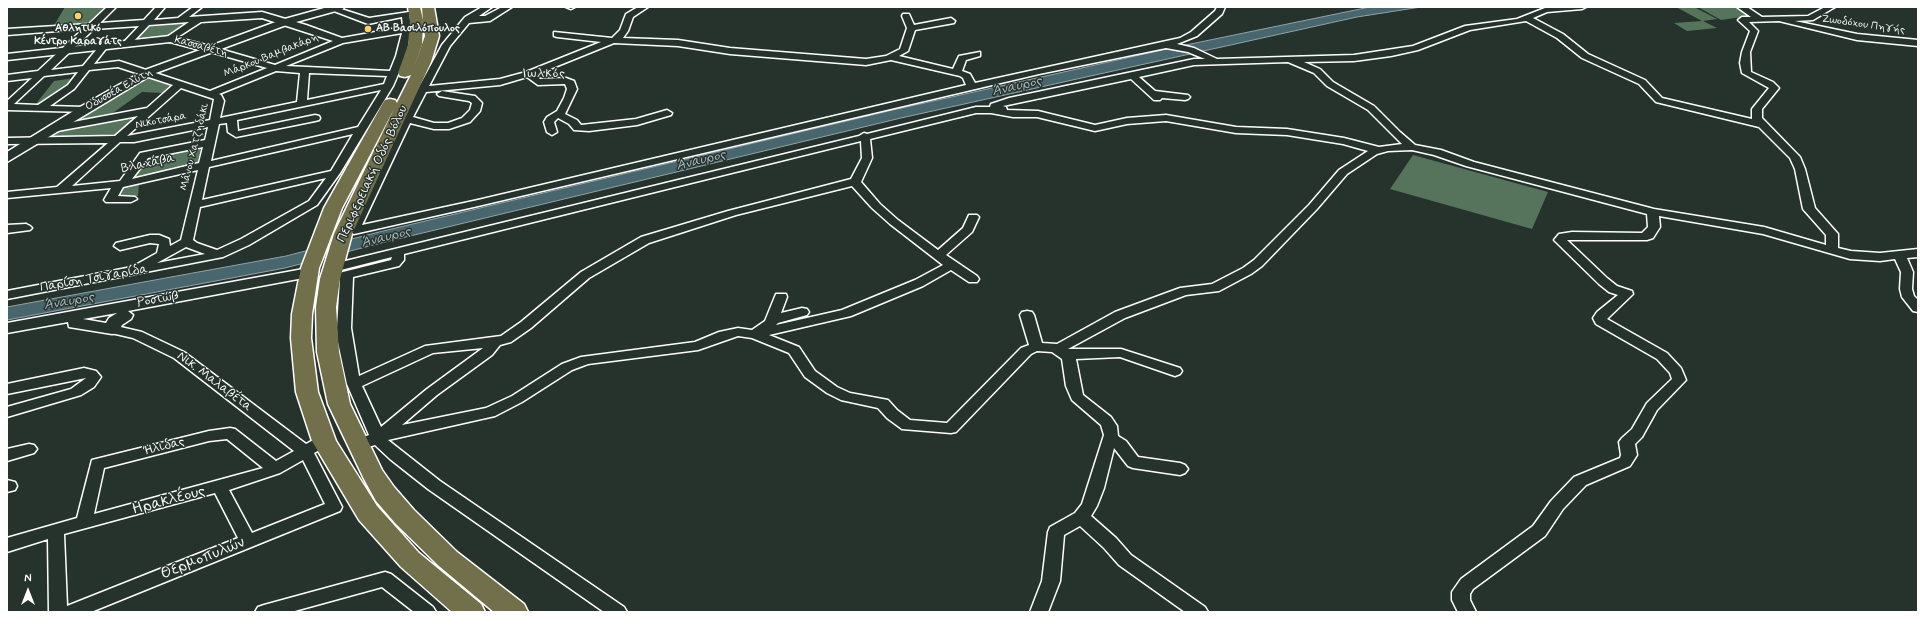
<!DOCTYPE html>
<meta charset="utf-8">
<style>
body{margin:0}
#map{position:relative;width:1925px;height:619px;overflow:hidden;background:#26332d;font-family:Mynerve,sans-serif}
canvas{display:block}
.frame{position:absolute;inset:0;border:8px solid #fff;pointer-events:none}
.north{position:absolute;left:8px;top:571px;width:40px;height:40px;-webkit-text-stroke:3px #26332d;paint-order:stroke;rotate:0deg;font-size:11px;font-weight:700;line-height:16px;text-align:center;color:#fff}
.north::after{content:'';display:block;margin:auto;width:14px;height:18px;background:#fff;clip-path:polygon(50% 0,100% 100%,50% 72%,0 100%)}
</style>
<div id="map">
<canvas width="1925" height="619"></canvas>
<div class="frame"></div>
<div class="north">N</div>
</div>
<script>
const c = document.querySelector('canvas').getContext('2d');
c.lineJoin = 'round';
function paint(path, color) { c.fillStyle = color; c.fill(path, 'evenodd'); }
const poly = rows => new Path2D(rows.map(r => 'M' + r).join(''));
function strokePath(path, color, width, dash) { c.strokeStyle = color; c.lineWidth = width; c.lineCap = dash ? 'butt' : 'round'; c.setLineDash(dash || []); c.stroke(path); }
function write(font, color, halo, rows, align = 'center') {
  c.font = font + ' Mynerve,sans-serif'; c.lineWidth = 3; c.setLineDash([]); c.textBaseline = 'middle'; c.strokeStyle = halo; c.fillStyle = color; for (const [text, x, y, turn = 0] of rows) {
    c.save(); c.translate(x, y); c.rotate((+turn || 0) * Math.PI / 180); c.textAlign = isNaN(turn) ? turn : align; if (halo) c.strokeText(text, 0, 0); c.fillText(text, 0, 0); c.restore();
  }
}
const green = poly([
 [65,7,107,7,88,25,53,27],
 [1676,7,1694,7,1717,19,1703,21,1717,28,1687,31,1674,23,1702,21],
 [1698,7,1735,7,1748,16,1721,20],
 [192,22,171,36,135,40,148,25],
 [146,76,175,84,163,93,142,92,106,118,61,127],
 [75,78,69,86,41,105,35,105,54,81],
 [143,113,113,137,44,138,57,129],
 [202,145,197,166,127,181,144,159],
 [1413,155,1548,192,1532,229,1390,189],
 [139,183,138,196,122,199,112,198,120,187]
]);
const water = poly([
 [1370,7,1421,7,1357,17,901,118,381,243,285,268,7,320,7,307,286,256,379,232,893,110,1176,47,1370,7]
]);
const minor = poly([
 [107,7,116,7,100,23,144,20,156,7,165,7,154,20,178,18,193,7,202,7,189,17,262,12,306,25,342,38,403,27,402,17,368,24,326,8,335,7,369,18,409,12,411,29,406,56,393,86,340,173,317,205,249,245,223,257,7,299,7,291,132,267,157,253,159,244,150,243,120,250,114,246,116,243,150,235,159,235,169,239,170,246,181,240,198,170,123,187,118,196,135,197,137,199,131,202,106,202,104,200,111,188,7,198,7,192,57,187,108,143,7,144,7,138,115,136,138,116,52,132,47,129,52,126,147,108,173,85,118,67,89,70,74,89,50,106,84,107,87,108,89,110,87,112,7,110,7,101,32,78,7,81,7,75,38,71,83,29,7,35,7,29,89,24,107,7],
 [262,18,333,41,275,65,213,47,207,47,207,51,267,68,210,91,119,61,94,64,108,46,104,43,101,44,83,66,51,70,94,29,139,26,123,43,127,46,130,45,149,25,189,22,167,37,166,39,170,42,201,22,262,18],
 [402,33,396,56,390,71,286,66,343,43,402,33],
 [276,71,300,73,297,102,220,118,224,101,221,95,219,94,276,71],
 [78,72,68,85,38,105,14,104,44,76,78,72],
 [309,73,387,76,384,84,307,100,309,73],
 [181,88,214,99,210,120,127,136,181,88],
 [381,90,358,127,211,161,219,124,227,123,228,132,236,137,315,121,319,120,320,118,319,116,315,115,238,131,237,120,381,90],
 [208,127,205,140,140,153,120,181,72,186,120,142,134,142,208,127],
 [353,134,331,171,202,200,209,167,353,134],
 [203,147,199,163,132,179,148,158,203,147],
 [326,178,309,201,241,239,217,250,197,243,193,240,200,207,326,178],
 [186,247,205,254,157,263,186,247],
 [482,7,492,7,479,16,485,16,502,7,512,7,490,21,469,23,450,46,429,86,500,79,526,72,601,42,557,37,554,36,554,32,612,38,620,30,626,14,638,7,648,7,633,17,628,31,623,38,678,40,730,48,866,59,886,56,900,49,907,28,902,16,903,14,909,14,914,25,951,18,955,21,954,23,915,30,908,51,899,56,953,69,959,56,980,52,980,56,966,60,962,71,970,74,975,83,1180,38,1191,32,1215,11,1217,7,1225,7,1222,14,1197,36,1177,44,1194,48,1217,59,1354,55,1413,46,1465,26,1517,19,1545,8,1586,7,1582,9,1547,12,1533,18,1563,34,1588,54,1645,80,1662,98,1752,119,1752,109,1769,88,1742,73,1740,63,1742,52,1750,31,1738,20,1742,17,1751,17,1737,7,1747,7,1762,17,1808,16,1825,7,1835,7,1813,20,1795,21,1857,34,1918,40,1918,46,1857,40,1779,21,1749,22,1758,31,1750,52,1751,72,1773,82,1779,88,1762,109,1762,118,1800,157,1805,169,1815,208,1838,234,1838,248,1851,251,1880,253,1918,249,1918,257,1907,258,1913,272,1912,289,1914,296,1918,300,1918,312,1913,311,1902,297,1900,289,1901,272,1895,259,1880,261,1850,259,1763,234,1659,216,1660,227,1653,238,1647,240,1567,240,1607,278,1617,286,1632,291,1633,294,1607,319,1667,353,1681,368,1686,380,1657,410,1642,437,1635,444,1637,455,1630,466,1586,485,1563,509,1545,536,1473,589,1470,594,1470,600,1476,612,1458,612,1452,600,1452,592,1461,579,1533,526,1551,501,1574,477,1620,458,1621,455,1619,442,1622,438,1632,429,1647,403,1672,379,1670,373,1657,359,1596,324,1593,318,1597,312,1618,295,1609,292,1599,284,1554,240,1559,234,1572,232,1642,233,1648,227,1647,214,1466,166,1434,155,1412,150,1388,151,1377,154,1347,174,1317,209,1262,266,1251,274,1219,291,1186,295,1125,318,1068,349,1121,349,1180,368,1182,371,1180,374,1175,376,1120,357,1076,359,1083,395,1111,417,1117,426,1118,436,1126,441,1138,457,1180,463,1185,465,1188,469,1185,473,1180,475,1133,468,1128,466,1114,448,1104,488,1097,506,1091,516,1116,538,1131,555,1205,607,1208,612,1185,612,1119,565,1104,548,1080,526,1064,535,1060,581,1048,612,1030,612,1042,581,1048,532,1050,527,1075,513,1082,504,1104,435,1101,425,1072,400,1066,386,1062,359,1052,352,1037,351,1031,354,956,432,951,433,902,429,887,418,878,408,841,400,827,393,805,377,789,353,752,338,738,336,698,350,588,364,572,370,522,402,495,416,388,440,440,481,624,607,627,612,604,612,428,489,390,459,375,445,358,450,353,449,350,445,353,441,369,435,347,384,338,342,337,328,340,280,335,280,333,277,335,274,391,260,392,257,333,272,327,268,329,265,859,136,864,133,867,134,976,107,990,107,991,104,1009,98,1194,59,1205,59,1188,52,1166,48,1039,74,478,206,354,234,350,232,348,230,406,111,442,45,465,17,482,7],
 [1526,21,1557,38,1582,58,1639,84,1656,102,1759,127,1790,158,1795,169,1803,209,1826,235,1826,245,1764,227,1654,209,1474,162,1441,150,1415,145,1400,132,1374,106,1333,82,1320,69,1304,62,1354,61,1391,56,1418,50,1470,30,1526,21],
 [614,43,678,46,730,54,866,65,891,60,960,76,963,78,966,85,478,200,362,225,410,123,434,129,449,129,470,122,480,111,482,103,475,96,442,91,437,94,439,96,469,101,472,103,470,110,462,118,448,123,434,123,413,117,426,92,500,85,527,77,538,85,565,84,567,89,564,98,557,111,547,117,544,122,547,132,552,135,557,132,554,122,558,118,569,124,574,130,589,131,637,125,671,115,672,113,667,110,636,119,581,125,577,120,565,114,577,89,574,81,566,78,540,79,535,75,614,43],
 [1288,62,1314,73,1327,86,1368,110,1402,144,1379,147,1344,138,1287,129,1236,127,1166,115,1127,118,1095,125,1038,111,1007,110,1006,107,1003,106,1131,79,1154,100,1160,100,1162,98,1185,100,1188,99,1190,97,1188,95,1155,91,1139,77,1194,65,1288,62],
 [976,113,991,113,1013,117,1037,117,1095,131,1127,124,1166,121,1236,133,1287,135,1343,144,1368,151,1339,170,1309,205,1254,260,1243,268,1212,284,1180,288,1115,312,1057,344,1042,343,1034,315,1032,312,1027,311,1022,312,1020,315,1029,345,1021,348,947,423,910,420,897,410,888,400,850,393,837,387,815,371,799,347,769,335,851,316,923,286,951,270,969,282,977,282,979,279,977,276,946,255,972,232,979,217,977,215,969,215,963,228,938,250,898,220,880,204,861,182,872,158,870,139,976,113],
 [861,141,862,158,851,179,728,211,641,237,581,272,521,322,501,336,425,346,359,376,351,328,353,277,399,266,404,260,404,254,861,141],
 [852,186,872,208,890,224,943,265,915,280,842,310,776,325,778,323,807,315,809,312,807,309,802,308,781,313,787,297,786,294,776,294,765,321,752,330,738,328,719,332,695,342,581,357,562,364,512,396,486,408,402,425,437,395,492,355,500,345,511,342,531,328,589,278,649,243,736,215,852,186],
 [483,348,427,389,381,427,362,386,433,353,483,348],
 [566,7,575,7,571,9,566,7],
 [26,224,30,226,32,228,30,230,7,233,7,225,26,224],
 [112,325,142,332,184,352,306,444,319,437,324,436,329,437,332,441,329,445,314,453,342,507,340,511,91,612,49,612,48,539,7,552,7,538,77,518,92,460,209,431,230,428,235,429,276,461,294,451,174,358,133,338,107,332,105,329,107,326,112,325],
 [227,439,263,468,94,514,104,468,209,441,227,439],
 [303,460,325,504,252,533,229,490,280,473,303,460],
 [215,493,238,538,67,606,64,534,215,493],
 [84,368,96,371,101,377,94,387,81,395,7,417,7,407,71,389,86,378,7,394,7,384,84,368],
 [29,444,34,445,37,449,34,453,7,461,7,449,29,444],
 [7,480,15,482,17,486,15,490,7,492,7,480],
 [385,572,391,574,433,607,436,612,414,612,382,587,291,612,255,612,258,607,264,605,385,572]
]);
const tertiary = poly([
 [328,7,344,7,343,9,289,24,153,74,7,162,7,152,80,107,145,70,200,50,170,42,7,60,7,54,170,36,210,46,281,20,328,7],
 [309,268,314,270,317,273,314,276,128,311,133,315,131,319,122,325,118,333,112,334,69,327,68,322,7,333,7,323,309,268],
 [117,313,109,318,106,323,83,319,117,313]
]);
const primary = poly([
 [408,7,420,7,423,20,422,7,434,7,439,36,431,62,352,234,340,279,336,307,339,352,350,404,382,470,394,487,414,510,457,552,524,604,528,612,494,612,439,566,396,524,376,501,364,479,328,404,317,352,316,307,320,279,334,234,394,109,342,208,319,268,312,314,311,338,318,392,336,441,377,506,419,553,481,604,485,612,452,612,401,567,359,520,312,441,296,392,291,338,292,314,301,268,324,208,383,103,385,100,390,99,395,100,397,103,411,75,405,77,400,76,398,73,408,45,410,21,408,7],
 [423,21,425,36,413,70,422,45,423,21]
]);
const markers = [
 [78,16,4,"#ffd166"],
 [368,29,4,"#ffd166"]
];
const farStreetnames = [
 ["Ζωοδόχου Πηγής",1863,25,8],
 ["Κασσαβέτη",201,47,15],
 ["Μάρκου Βαμβακάρη",271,56,-22],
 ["Οδυσσέα Ελύτη",119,90,-29],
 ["Νικοτσάρα",161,121,-11],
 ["Μάνου Χατζηδάκι",195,147,-76]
];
const farPoinames = [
 ["Αθλητικό",78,29],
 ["Κέντρο Καραγάτς",78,42],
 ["ΑΒ Βασιλόπουλος",376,29,"left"]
];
const farQuarternames = [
 ["Ιωλκός",544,74]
];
const streetNames = [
 ["Βλαχάβα",148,164,-12],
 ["Περιφερειακή Οδός Βόλου",373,174,-65],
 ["Παρίση Τσιγαρίδα",94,279,-10],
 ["Ροστώβ",158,300,-10],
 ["Νικ. Μαλαβέτα",214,382,37],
 ["Ήλιδας",164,447,-14]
];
const waterNames = [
 ["Άναυρος",1017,87,-13],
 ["Άναυρος",701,161,-14],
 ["Άναυρος",386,238,-14],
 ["Άναυρος",69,302,-10]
];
const nearStreetnames = [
 ["Ηρακλέους",169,501,-15],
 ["Θερμοπυλών",203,559,-22]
];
paint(green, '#56745c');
paint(water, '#48666e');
strokePath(water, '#91a3a8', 1);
strokePath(minor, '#fff', 3);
strokePath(tertiary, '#fff', 3);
strokePath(primary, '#fff', 3);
paint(minor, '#26332d');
paint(tertiary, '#26332d');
paint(primary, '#71704a');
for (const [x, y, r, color] of markers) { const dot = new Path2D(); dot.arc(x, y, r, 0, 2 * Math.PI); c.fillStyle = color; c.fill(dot); strokePath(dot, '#26332d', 1.5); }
write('11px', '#fff', '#26332d', farStreetnames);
write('bold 11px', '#fff', '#26332d', farPoinames);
c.letterSpacing = '1px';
write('13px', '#fff', '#26332d', farQuarternames);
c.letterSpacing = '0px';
write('13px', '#fff', '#26332d', streetNames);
write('italic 14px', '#adbabe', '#26332d', waterNames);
write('16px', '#fff', '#26332d', nearStreetnames);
</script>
